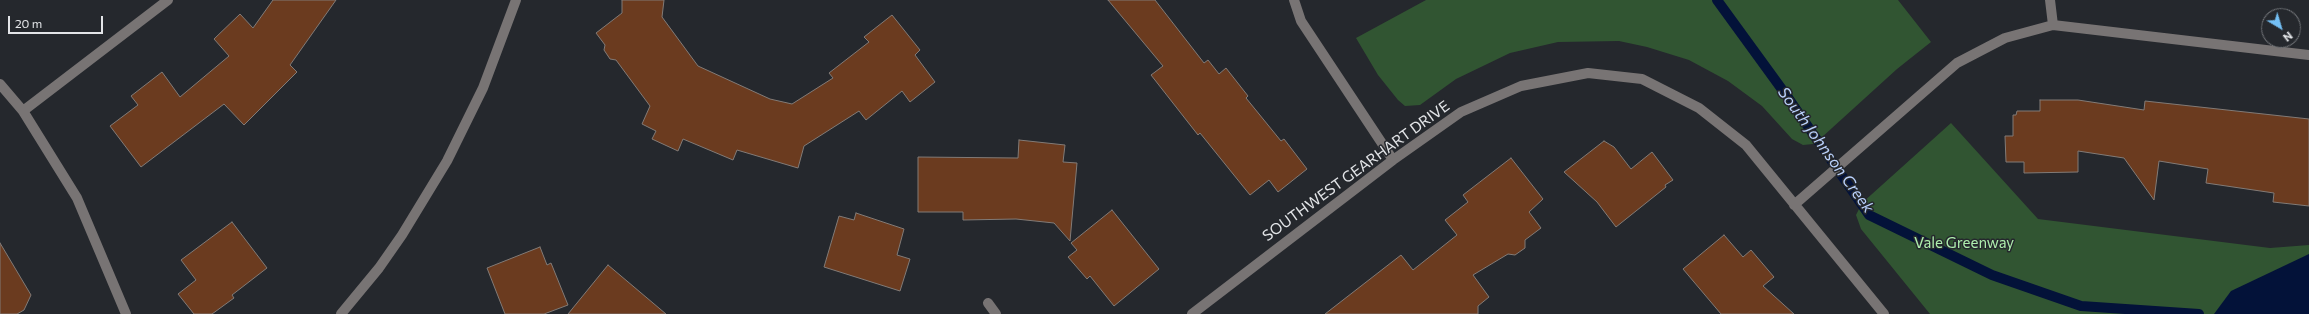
<!DOCTYPE html>
<style>
body{margin:0}
#map{position:relative;width:2309px;height:314px;overflow:hidden;background:#25282d;font-family:Commissioner,sans-serif}
canvas{display:block}
.north{position:absolute;left:2261px;top:8px;width:40px;height:40px;box-sizing:border-box;background:#25282d;border:1px solid #717478;border-radius:50%;rotate:142deg;font-size:11px;font-weight:700;line-height:16px;text-align:center;color:#e3e5e8}
.north::after{content:'';display:block;margin:auto;width:14px;height:18px;background:#74c0f6;clip-path:polygon(50% 0,100% 100%,50% 72%,0 100%)}
.scale{position:absolute;left:8px;top:16px;width:95px;height:18px;box-sizing:border-box;border:2px solid #e3e5e8;border-top:0;padding-left:5px;font-size:12px;line-height:14px;white-space:nowrap;color:#e3e5e8;-webkit-text-stroke:3px #25282d;paint-order:stroke}
</style>
<div id="map">
<canvas width="2309" height="314"></canvas>
<div class="north">N</div>
<div class="scale">20 m</div>
</div>
<script>
const c = document.querySelector('canvas').getContext('2d');
c.lineJoin = 'round';
function paint(path, color) { c.fillStyle = color; c.fill(path, 'evenodd'); }
const poly = rows => new Path2D(rows.map(r => 'M' + r).join(''));
function strokePath(path, color, width, dash) { c.strokeStyle = color; c.lineWidth = width; c.lineCap = dash ? 'butt' : 'round'; c.setLineDash(dash || []); c.stroke(path); }
function write(font, color, halo, rows, align = 'center') {
  c.font = font + ' Commissioner,sans-serif'; c.lineWidth = 3; c.setLineDash([]); c.textBaseline = 'middle'; c.strokeStyle = halo; c.fillStyle = color; for (const [text, x, y, turn = 0] of rows) {
    c.save(); c.translate(x, y); c.rotate((+turn || 0) * Math.PI / 180); c.textAlign = isNaN(turn) ? turn : align; if (halo) c.strokeText(text, 0, 0); c.fillText(text, 0, 0); c.restore();
  }
}
const green = poly([
 [1426,0,1898,0,1931,42,1897,69,1821,138,1813,144,1803,145,1792,139,1762,106,1728,81,1689,60,1647,47,1619,41,1558,42,1510,53,1456,79,1420,105,1405,106,1398,100,1378,75,1356,38],
 [1951,123,2038,219,2270,248,2309,245,2309,314,1930,314,1861,229,1856,215,1862,203]
]);
const water = poly([
 [2309,254,2309,314,2214,314,2231,291]
]);
const stream = poly([
 [1717,0,1789,99,1869,215,1992,275,2081,306,2199,314]
]);
const building = poly([
 [273,0,336,0,290,65,297,72,244,125,224,104,141,167,110,126,138,105,131,96,162,72,180,97,229,56,214,39,240,14,253,28,273,0],
 [622,0,664,0,662,17,698,66,770,99,792,104,833,78,829,73,869,42,864,37,892,15,920,50,915,55,935,82,910,102,902,91,866,120,859,111,804,146,798,168,737,150,733,160,683,139,678,151,652,139,656,131,642,124,650,106,616,60,610,59,604,50,605,45,596,33,622,13,622,0],
 [1108,0,1155,0,1204,63,1208,60,1219,74,1226,68,1248,96,1246,98,1281,141,1284,139,1307,169,1278,192,1269,180,1250,195,1200,133,1198,135,1151,75,1163,66,1108,0],
 [2040,100,2078,100,2144,110,2145,101,2309,119,2309,206,2273,202,2274,193,2206,183,2208,169,2159,161,2154,200,2124,158,2078,151,2078,172,2024,173,2024,162,2006,162,2005,136,2013,136,2013,115,2016,115,2017,111,2040,111,2040,100],
 [1019,140,1065,145,1063,162,1077,163,1070,241,1054,223,1016,219,963,220,963,212,918,212,918,157,1018,158,1019,140],
 [1604,141,1614,147,1631,169,1652,152,1673,180,1665,185,1666,187,1616,227,1597,202,1564,172,1604,141],
 [1511,158,1543,199,1529,212,1541,228,1525,240,1525,248,1515,255,1508,254,1473,275,1489,297,1478,306,1478,314,1325,314,1401,255,1413,270,1457,235,1445,220,1468,202,1463,195,1511,158],
 [1112,210,1159,269,1114,306,1090,276,1087,279,1068,257,1077,250,1071,243,1112,210],
 [856,213,904,229,897,255,910,259,900,291,824,267,839,216,854,220,856,213],
 [232,222,267,268,232,295,234,298,212,314,194,314,178,294,196,280,181,260,232,222],
 [1724,235,1743,257,1751,250,1774,277,1763,286,1794,314,1721,314,1683,269,1724,235],
 [0,243,31,295,24,310,17,314,0,314,0,243],
 [540,247,547,265,551,263,568,305,544,314,505,314,487,268,540,247],
 [608,265,666,314,568,314,608,265]
]);
const minor = poly([
 [1294,0,1301,21,1393,160],
 [2050,0,2053,25],
 [0,84,23,111,77,198,126,314],
 [23,111,168,0],
 [1794,205,1957,63,2005,38,2053,25,2309,55],
 [988,303,996,314],
 [341,314,379,268,402,235,447,161,483,88,516,0],
 [1192,314,1393,160,1461,112,1521,86,1588,73,1642,79,1699,108,1746,145,1884,314]
]);
const streetNames = [
 ["SOUTHWEST GEARHART DRIVE",1356,171,-36]
];
const parkNames = [
 ["Vale Greenway",1964,243]
];
const waterNames = [
 ["South Johnson Creek",1826,150,54]
];
paint(green, '#315532');
paint(water, '#031239');
strokePath(stream, '#031239', 10);
paint(building, '#6b3b1f');
strokePath(building, '#827b77', 1);
strokePath(minor, '#787474', 10);
write('15px', '#e3e5e8', '#25282d', streetNames);
write('15px', '#aeeead', '#25282d', parkNames);
write('italic 16px', '#bad1fc', '#25282d', waterNames);
</script>
